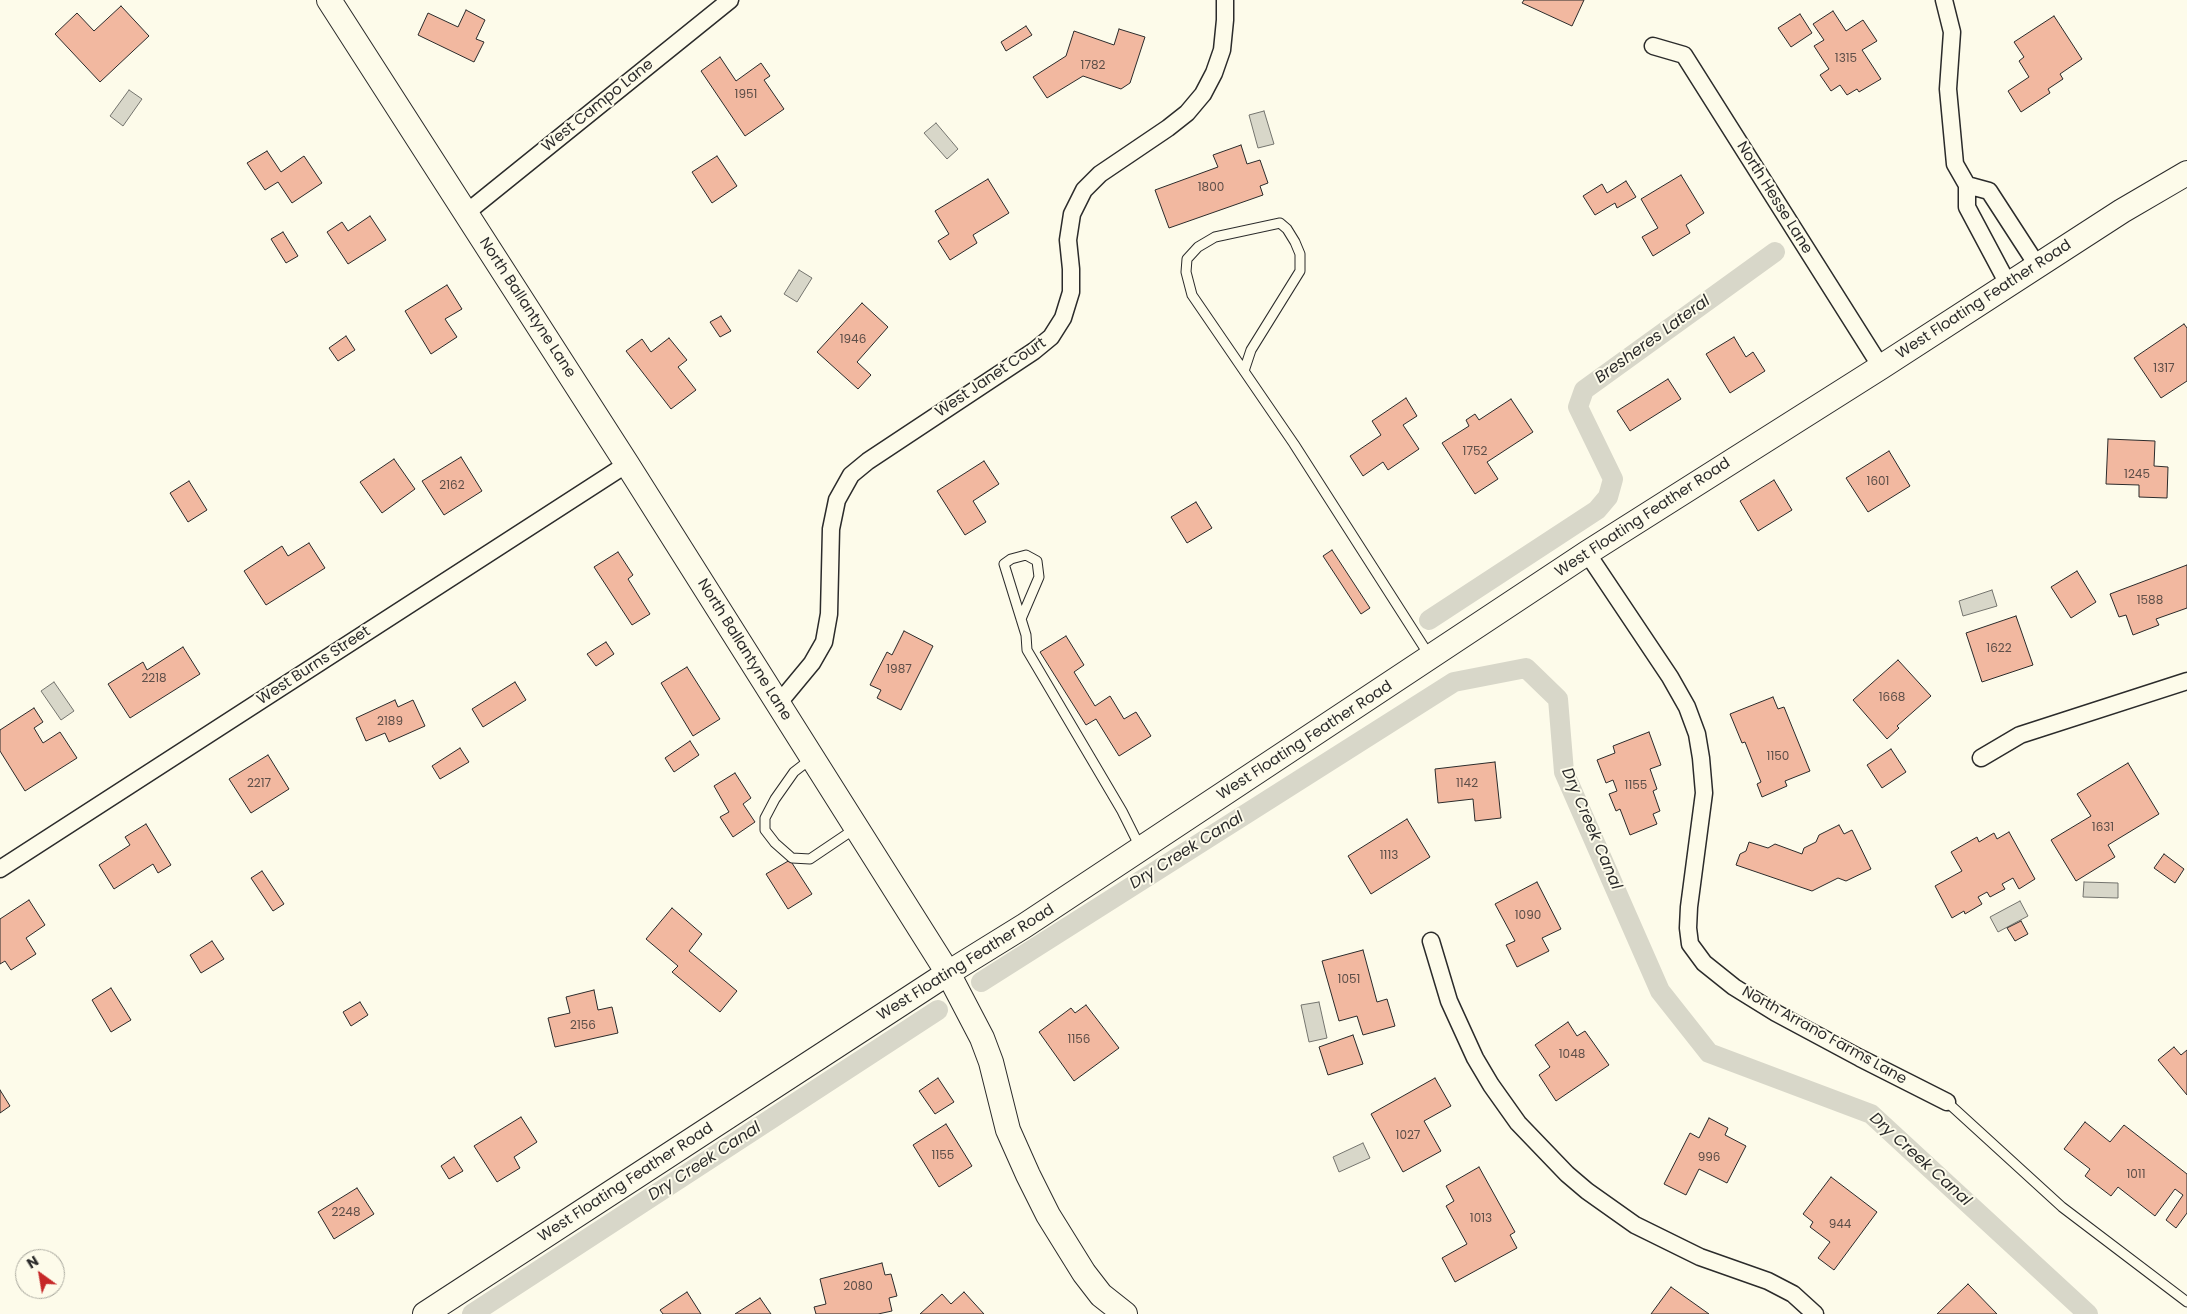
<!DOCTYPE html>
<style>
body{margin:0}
#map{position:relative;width:2187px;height:1314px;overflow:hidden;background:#fdfbea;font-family:Poppins,sans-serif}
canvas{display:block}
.north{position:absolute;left:15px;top:1249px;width:50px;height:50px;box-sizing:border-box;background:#fdfbea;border:1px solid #a9a89e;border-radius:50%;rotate:328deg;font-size:14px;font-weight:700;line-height:20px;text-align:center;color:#2b2b2b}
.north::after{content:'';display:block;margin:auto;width:18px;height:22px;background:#c62828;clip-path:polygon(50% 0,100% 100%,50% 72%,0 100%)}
</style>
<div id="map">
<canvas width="2187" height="1314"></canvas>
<div class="north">N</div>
</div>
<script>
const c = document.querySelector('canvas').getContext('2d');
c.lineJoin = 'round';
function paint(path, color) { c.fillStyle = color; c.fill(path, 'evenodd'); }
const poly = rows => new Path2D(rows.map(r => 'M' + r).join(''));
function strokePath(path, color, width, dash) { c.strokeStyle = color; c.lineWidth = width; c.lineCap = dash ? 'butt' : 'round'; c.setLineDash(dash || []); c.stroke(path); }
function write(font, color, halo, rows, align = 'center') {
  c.font = font + ' Poppins,sans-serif'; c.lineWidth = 4; c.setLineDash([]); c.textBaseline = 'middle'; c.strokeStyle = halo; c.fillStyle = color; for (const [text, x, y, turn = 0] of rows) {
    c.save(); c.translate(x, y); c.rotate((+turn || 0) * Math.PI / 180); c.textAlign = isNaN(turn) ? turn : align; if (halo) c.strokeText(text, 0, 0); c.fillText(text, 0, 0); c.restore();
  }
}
const water = poly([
 [129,90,142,99,123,126,110,116,129,90],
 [1264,111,1274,144,1258,148,1249,115,1264,111],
 [936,123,958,149,947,159,924,133,936,123],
 [799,270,812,278,797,302,784,294,799,270],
 [1992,590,1997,606,1963,616,1959,601,1992,590],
 [54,682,74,711,61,720,41,691,54,682],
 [2084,882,2118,883,2118,898,2083,897,2084,882],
 [2020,901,2028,916,1998,932,1990,917,2020,901],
 [1319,1002,1327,1038,1309,1042,1301,1005,1319,1002],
 [1363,1143,1370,1158,1339,1172,1333,1157,1363,1143]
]);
const canal = poly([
 [1429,620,1597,510,1608,497,1613,479,1578,407,1584,390,1775,252],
 [981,982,1454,682,1526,668,1558,699,1564,772,1660,991,1709,1053,1871,1114,2088,1314],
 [472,1314,938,1010]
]);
const building = poly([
 [1524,0,1584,0,1572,26,1522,3,1524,0],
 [121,6,149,36,100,82,55,34,77,13,94,31,121,6],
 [466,10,485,20,476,39,484,42,474,62,418,35,428,13,458,27,466,10],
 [1833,11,1846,31,1863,20,1877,41,1862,50,1881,79,1859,92,1857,89,1847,95,1840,85,1831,91,1820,75,1829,69,1814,46,1824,40,1813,24,1833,11],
 [1800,14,1812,33,1791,47,1778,28,1800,14],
 [2054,16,2082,59,2060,74,2063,79,2048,89,2050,93,2021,112,2008,91,2029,77,2019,61,2024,57,2014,42,2054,16],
 [1026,26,1032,35,1006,51,1001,42,1026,26],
 [1119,29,1145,37,1130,83,1121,89,1083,76,1047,98,1033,77,1066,56,1074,31,1114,45,1119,29],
 [720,57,736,81,761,63,770,76,764,80,784,109,745,136,701,71,720,57],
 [1241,145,1247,164,1260,160,1268,183,1260,186,1263,195,1169,228,1155,190,1218,167,1213,155,1241,145],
 [267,151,281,172,304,156,322,183,292,203,278,182,265,190,247,163,267,151],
 [717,156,737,186,712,203,692,172,717,156],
 [1681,175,1704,213,1686,225,1690,233,1653,256,1642,237,1658,228,1641,199,1681,175],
 [988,179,1009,213,973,235,977,243,950,260,938,241,949,234,935,211,988,179],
 [1626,181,1636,197,1617,208,1615,203,1595,215,1583,196,1602,184,1607,193,1626,181],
 [370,216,386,240,348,264,327,232,342,222,348,231,370,216],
 [283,232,298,256,286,263,271,239,283,232],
 [447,285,462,309,445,319,457,337,431,354,405,311,447,285],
 [862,303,888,327,857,362,871,375,858,389,817,352,862,303],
 [721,316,731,331,720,337,710,322,721,316],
 [2184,324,2187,328,2187,381,2161,398,2134,358,2184,324],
 [346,336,355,350,338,361,329,348,346,336],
 [1734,337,1746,357,1753,352,1765,371,1730,393,1706,354,1734,337],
 [669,338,687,360,678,367,696,390,671,409,626,351,642,339,651,352,669,338],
 [1668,379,1681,399,1630,431,1617,411,1668,379],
 [1406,398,1417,416,1403,425,1419,449,1388,470,1383,462,1363,476,1350,456,1381,435,1372,421,1406,398],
 [1511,399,1533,432,1487,462,1498,479,1475,494,1442,443,1469,426,1466,420,1475,414,1479,420,1511,399],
 [2108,439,2155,441,2154,466,2168,467,2167,498,2139,497,2139,485,2106,484,2108,439],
 [1889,451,1910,486,1868,512,1846,478,1889,451],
 [461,457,482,491,444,515,422,481,461,457],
 [394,459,415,489,382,513,360,482,394,459],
 [984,461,999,484,973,501,986,522,965,535,937,491,984,461],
 [1774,480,1792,510,1758,531,1740,501,1774,480],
 [189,481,207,510,188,522,170,493,189,481],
 [1196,502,1212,528,1187,543,1171,517,1196,502],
 [309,543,325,568,266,605,244,571,282,546,288,556,309,543],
 [1332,550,1370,608,1361,614,1323,556,1332,550],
 [618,552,633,575,628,579,650,614,632,625,594,567,618,552],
 [2187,565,2187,608,2156,619,2159,625,2133,635,2126,615,2119,617,2110,594,2187,565],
 [2077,571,2096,602,2071,618,2051,587,2077,571],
 [2016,616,2033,665,1982,682,1966,633,2016,616],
 [904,631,933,646,901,710,877,698,881,690,870,685,887,652,892,655,904,631],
 [1066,636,1084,665,1074,672,1095,706,1110,696,1124,719,1136,712,1151,736,1119,756,1096,719,1086,725,1040,652,1066,636],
 [606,642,614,654,596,666,587,654,606,642],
 [183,647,200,674,130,718,108,684,143,662,147,670,183,647],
 [1898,660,1931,696,1897,726,1899,728,1887,739,1853,700,1898,660],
 [687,667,720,719,693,736,661,683,687,667],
 [515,682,526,700,483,727,472,709,515,682],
 [1773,697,1778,709,1784,707,1810,771,1785,781,1787,786,1762,797,1757,784,1761,782,1745,742,1742,743,1730,714,1773,697],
 [395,700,398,707,413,700,425,726,389,742,385,733,366,741,356,718,395,700],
 [34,708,43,722,34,728,43,743,60,732,77,758,25,791,0,751,0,730,34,708],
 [1649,732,1661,765,1650,769,1657,789,1653,791,1660,811,1653,814,1657,824,1630,835,1620,809,1616,811,1609,794,1617,791,1613,780,1606,783,1597,760,1615,753,1613,746,1649,732],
 [690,741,699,755,674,772,665,758,690,741],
 [460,748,469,762,440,779,432,766,460,748],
 [1891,749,1906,772,1882,788,1867,765,1891,749],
 [268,755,289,789,251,813,229,779,268,755],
 [1495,762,1501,818,1475,821,1473,799,1438,803,1435,769,1495,762],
 [2128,763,2159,814,2108,845,2115,857,2076,881,2051,840,2091,816,2077,794,2128,763],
 [735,773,751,798,743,804,755,822,733,837,720,817,729,812,714,786,735,773],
 [1407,819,1430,857,1371,894,1348,856,1407,819],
 [146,824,171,865,158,873,153,864,114,889,99,865,130,845,125,837,146,824],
 [1839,825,1844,834,1852,830,1871,869,1846,881,1838,878,1812,891,1736,865,1740,854,1746,851,1749,842,1768,848,1775,844,1802,854,1804,848,1816,842,1819,835,1839,825],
 [2009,832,2035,879,2019,889,2013,878,2002,884,2005,889,1990,897,1987,892,1978,897,1982,904,1965,914,1964,911,1952,918,1935,886,1962,871,1951,852,1977,837,1979,842,1994,833,1997,839,2009,832],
 [2164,854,2184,869,2175,883,2154,868,2164,854],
 [790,860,812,894,788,909,766,874,790,860],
 [262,871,284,904,273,911,251,878,262,871],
 [1537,882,1561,929,1542,938,1549,951,1517,967,1506,945,1515,941,1495,904,1537,882],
 [29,900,45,925,26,938,36,954,11,970,5,961,0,964,0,919,29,900],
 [672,908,702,934,689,951,737,991,720,1012,672,972,678,966,646,939,672,908],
 [2021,921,2028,934,2015,941,2007,928,2021,921],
 [212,941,224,959,201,973,190,955,212,941],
 [1363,950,1377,1002,1387,999,1395,1026,1363,1035,1357,1016,1339,1021,1322,961,1363,950],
 [111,988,131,1020,111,1032,92,1000,111,988],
 [594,990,598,1010,612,1007,618,1033,555,1047,548,1018,570,1013,566,997,594,990],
 [360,1002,368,1015,351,1026,343,1012,360,1002],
 [1086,1005,1119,1048,1074,1081,1039,1032,1071,1008,1075,1013,1086,1005],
 [1568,1022,1577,1036,1585,1031,1609,1065,1556,1101,1539,1075,1550,1067,1535,1045,1568,1022],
 [1353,1035,1363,1064,1328,1075,1319,1047,1353,1035],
 [2174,1047,2181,1055,2187,1050,2187,1095,2158,1060,2174,1047],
 [938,1078,954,1102,935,1114,919,1091,938,1078],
 [1435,1078,1451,1106,1424,1121,1441,1151,1403,1172,1371,1114,1435,1078],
 [0,1090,10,1106,0,1113,0,1090],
 [521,1117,537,1142,514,1157,520,1168,497,1182,474,1146,521,1117],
 [1709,1118,1728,1128,1725,1135,1746,1146,1727,1183,1699,1169,1686,1195,1664,1184,1690,1133,1699,1138,1709,1118],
 [2085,1122,2110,1142,2124,1125,2187,1174,2187,1213,2176,1228,2166,1220,2183,1195,2175,1189,2155,1216,2118,1187,2111,1196,2085,1176,2090,1169,2064,1149,2085,1122],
 [946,1124,972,1166,939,1187,913,1145,946,1124],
 [454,1157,463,1171,449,1179,441,1166,454,1157],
 [1479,1167,1515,1232,1510,1235,1517,1248,1455,1282,1442,1258,1467,1244,1446,1206,1454,1201,1446,1186,1479,1167],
 [1831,1177,1877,1212,1834,1270,1818,1258,1830,1242,1810,1227,1813,1222,1803,1214,1831,1177],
 [357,1188,374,1214,334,1239,318,1212,357,1188],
 [882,1263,885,1275,891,1274,897,1296,889,1298,892,1311,878,1314,816,1314,814,1307,826,1304,820,1279,882,1263],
 [1968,1284,1997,1314,1937,1314,1968,1284],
 [1671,1287,1709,1314,1651,1314,1671,1287],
 [687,1292,701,1314,663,1314,660,1310,687,1292],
 [964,1292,984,1314,920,1314,942,1294,951,1304,964,1292],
 [760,1298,771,1314,735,1314,760,1298]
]);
const lane = poly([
 [1244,371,1251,350,1300,271,1300,254,1295,242,1287,229,1280,223,1215,237,1198,247,1187,259,1186,272,1192,295,1294,444,1429,655],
 [1021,619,1039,577,1037,561,1026,555,1011,559,1004,564,1026,635,1027,650,1122,811,1140,847],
 [812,758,794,772,775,799,765,818,765,830,775,843,792,858,810,859,856,828],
 [1947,1102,2062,1207,2187,1302]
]);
const street = poly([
 [1944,0,1952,32,1948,89,1955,164,1967,185],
 [1653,46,1684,55,1881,367],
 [466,213,730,0],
 [2008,284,1967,207,1967,185,1989,191,2037,265],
 [1587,553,1670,677,1687,707,1697,734,1701,758,1704,793,1689,907,1688,928,1690,944,1704,963,1734,987,1776,1013,1860,1058,1947,1102],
 [778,704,812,663,824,642,829,614,831,529,837,500,851,475,868,461,1034,351,1051,337,1063,318,1071,292,1071,269,1068,240,1072,214,1084,190,1100,174,1168,128,1187,113,1203,94,1214,73,1222,50,1225,20,1225,0],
 [1981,758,2020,735,2187,681],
 [0,869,627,464],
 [1431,941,1449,1001,1475,1058,1491,1085,1518,1123,1567,1174,1587,1191,1635,1225,1700,1257,1768,1281,1793,1294,1815,1314]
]);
const secondary = poly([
 [329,0,627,464,948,973,982,1038,991,1062,1008,1130,1028,1175,1048,1215,1084,1273,1101,1295,1125,1314],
 [425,1314,948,973,1024,926,1587,553,1881,367,2122,211,2187,173]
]);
const numberNames = [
 ["1315",1846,59],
 ["1782",1093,66],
 ["1951",746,95],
 ["1800",1211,188],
 ["1946",853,340],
 ["1317",2164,369],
 ["1752",1475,452],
 ["1245",2137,475],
 ["1601",1878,482],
 ["2162",452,486],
 ["1588",2150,601],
 ["1622",1999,649],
 ["1987",899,670],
 ["2218",154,679],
 ["1668",1892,698],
 ["2189",390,722],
 ["1150",1778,757],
 ["2217",259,784],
 ["1142",1467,784],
 ["1155",1636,786],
 ["1631",2103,828],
 ["1113",1389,856],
 ["1090",1528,916],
 ["1051",1349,980],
 ["2156",583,1026],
 ["1156",1079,1040],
 ["1048",1572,1055],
 ["1027",1408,1136],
 ["1155",943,1156],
 ["996",1709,1158],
 ["1011",2136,1175],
 ["2248",346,1213],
 ["1013",1481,1219],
 ["944",1840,1225],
 ["2080",858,1287]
];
const streetNames = [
 ["West Campo Lane",598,106,-39],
 ["North Hesse Lane",1774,198,58],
 ["West Floating Feather Road",1984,300,-33],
 ["North Ballantyne Lane",527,308,57],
 ["West Janet Court",991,378,-34],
 ["West Floating Feather Road",1643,518,-33],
 ["North Ballantyne Lane",744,650,58],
 ["West Burns Street",314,666,-33],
 ["West Floating Feather Road",1305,741,-33],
 ["West Floating Feather Road",966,963,-32],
 ["North Arrano Farms Lane",1824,1036,29],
 ["West Floating Feather Road",626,1183,-33]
];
const waterNames = [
 ["Bresheres Lateral",1653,340,-36],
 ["Dry Creek Canal",1591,829,67],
 ["Dry Creek Canal",1187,851,-32],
 ["Dry Creek Canal",1920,1160,42],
 ["Dry Creek Canal",705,1162,-33]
];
paint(water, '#d8d7c9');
strokePath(water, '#74746e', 1);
strokePath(canal, '#d8d7c9', 20);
paint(building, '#f2b8a0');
strokePath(building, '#2b2b2b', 1);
strokePath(lane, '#2b2b2b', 11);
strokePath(street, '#2b2b2b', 19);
strokePath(secondary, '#2b2b2b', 26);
strokePath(lane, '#fdfbea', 9);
strokePath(street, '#fdfbea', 16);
strokePath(secondary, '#fdfbea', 24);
write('12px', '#5d4e48', null, numberNames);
write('15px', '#2b2b2b', '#fdfbea', streetNames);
write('italic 16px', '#2b2b2b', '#fdfbea', waterNames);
</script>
